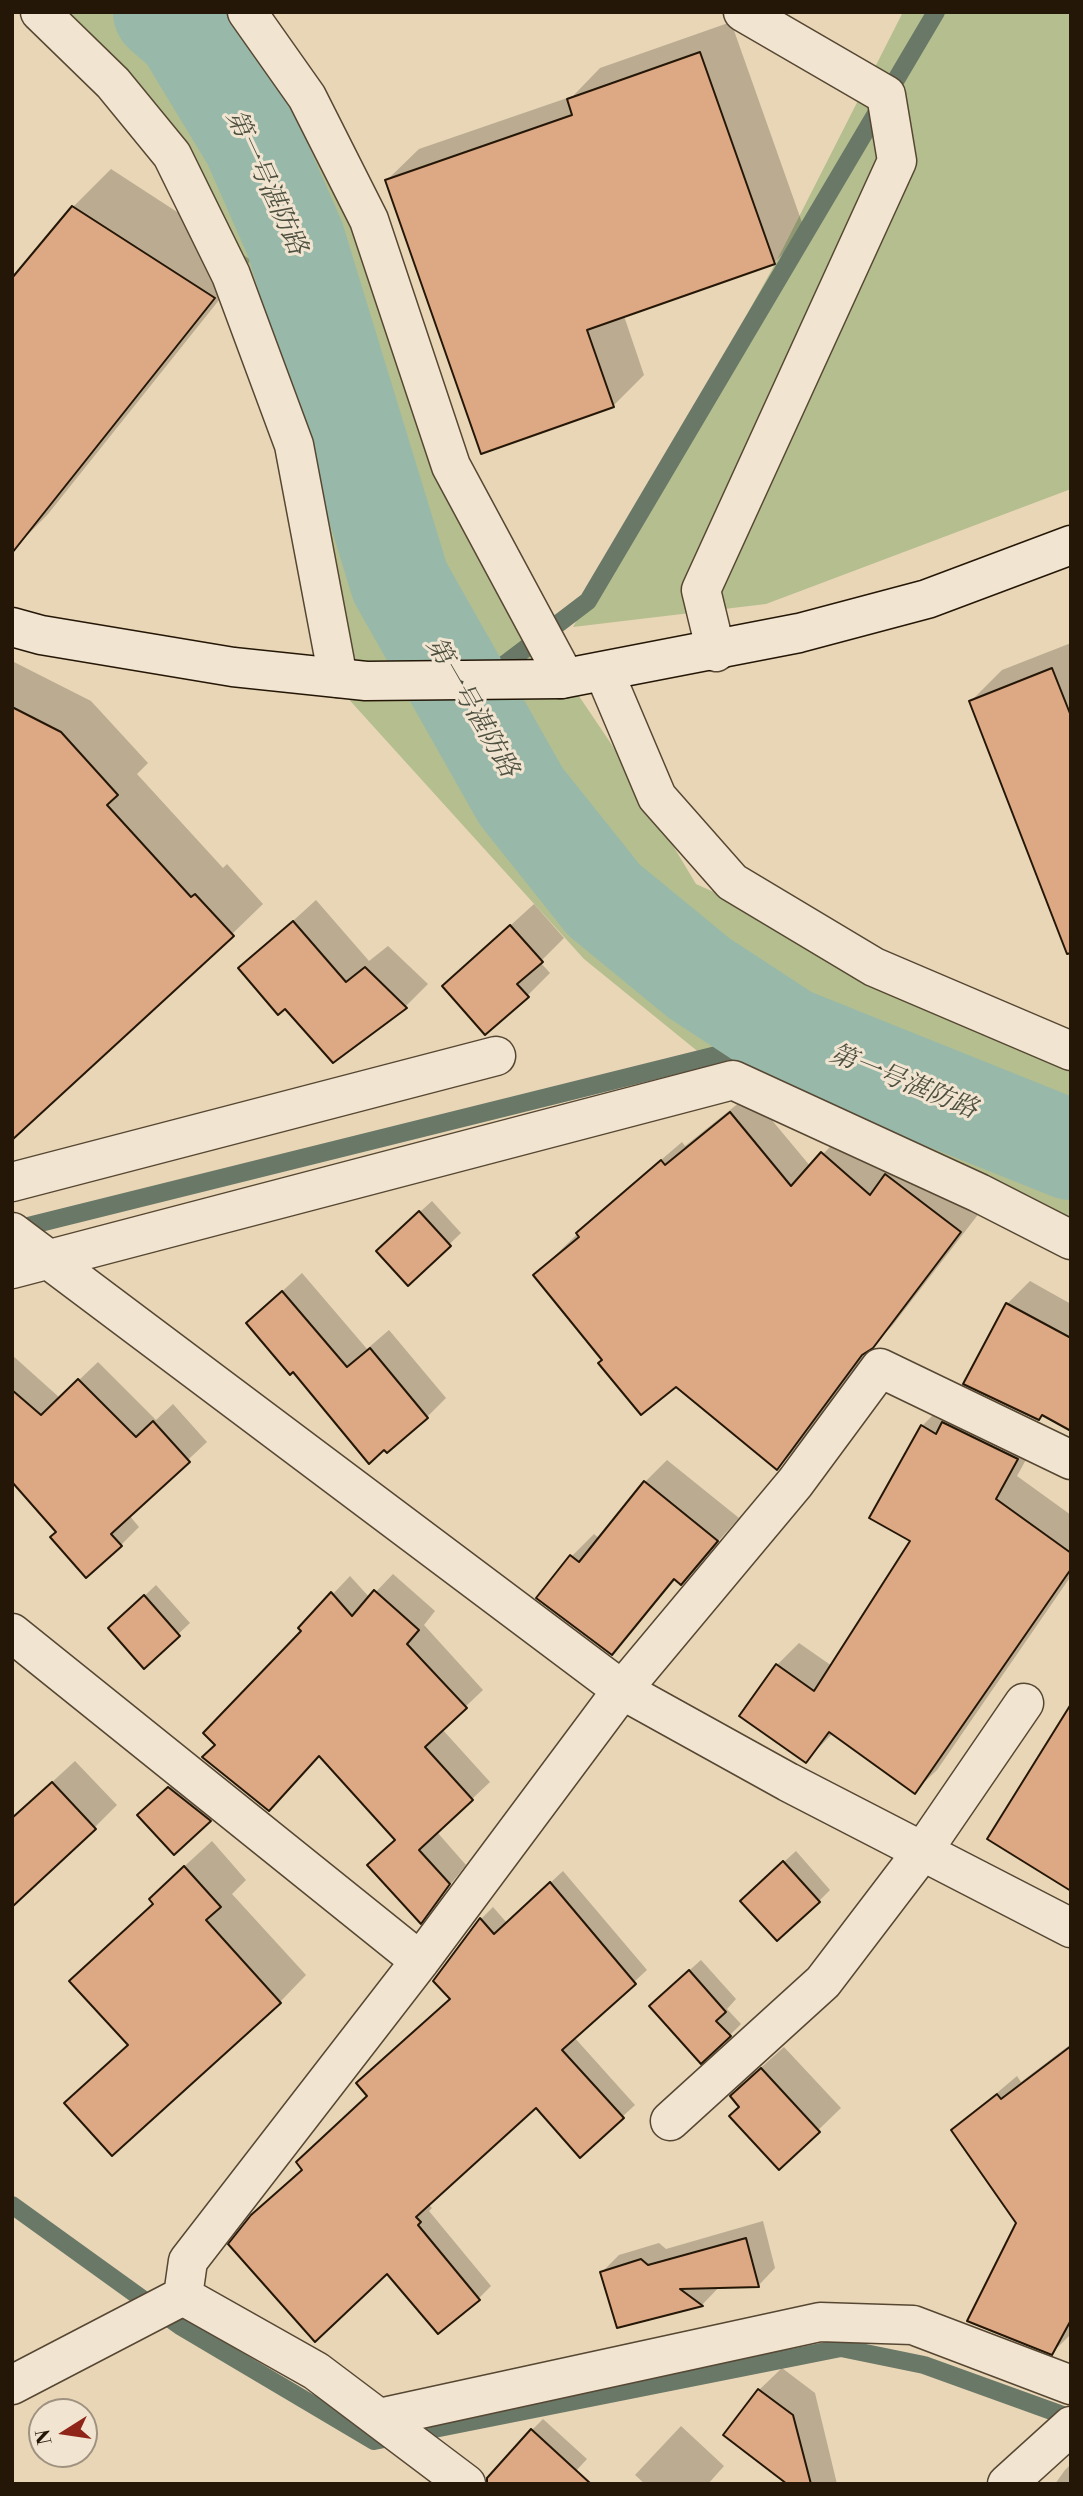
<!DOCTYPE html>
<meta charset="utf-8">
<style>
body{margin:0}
#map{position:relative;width:1083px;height:2496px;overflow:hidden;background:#e9d6b6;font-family:"Libre Bodoni",serif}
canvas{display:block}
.frame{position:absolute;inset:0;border:14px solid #251707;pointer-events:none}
.north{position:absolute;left:28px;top:2398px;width:70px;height:70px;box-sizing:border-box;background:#f1e4d0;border:2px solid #9f9280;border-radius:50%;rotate:258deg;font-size:19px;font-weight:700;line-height:28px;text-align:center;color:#251707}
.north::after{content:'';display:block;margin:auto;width:24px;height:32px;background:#8f2418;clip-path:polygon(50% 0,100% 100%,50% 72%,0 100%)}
</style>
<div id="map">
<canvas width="1083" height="2496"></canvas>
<div class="frame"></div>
<div class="north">N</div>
</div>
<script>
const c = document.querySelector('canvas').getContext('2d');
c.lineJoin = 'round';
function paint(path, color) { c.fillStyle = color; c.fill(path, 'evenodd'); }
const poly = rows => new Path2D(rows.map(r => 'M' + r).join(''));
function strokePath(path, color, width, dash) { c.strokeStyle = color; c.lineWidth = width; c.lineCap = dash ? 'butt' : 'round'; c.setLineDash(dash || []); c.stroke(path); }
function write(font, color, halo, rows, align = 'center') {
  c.font = font + ' "Libre Bodoni","Noto Serif JP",serif'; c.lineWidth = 6; c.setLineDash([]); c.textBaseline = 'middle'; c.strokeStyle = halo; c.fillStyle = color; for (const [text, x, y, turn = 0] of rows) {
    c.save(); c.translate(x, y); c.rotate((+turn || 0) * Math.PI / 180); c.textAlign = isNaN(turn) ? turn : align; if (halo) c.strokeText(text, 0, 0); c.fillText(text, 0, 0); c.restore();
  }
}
const green = poly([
 [38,12,237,12,317,115,558,665,618,754,696,884,1071,1052,1071,1232,733,1080,584,959,344,694,294,445,150,129],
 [903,12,1071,12,1071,489,766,604,573,627,775,264]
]);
const shadow = poly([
 [731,22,805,231,774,263,624,316,644,375,613,406,387,180,419,149,573,96,600,68],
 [111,169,251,260,48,514,12,551,73,207],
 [1071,643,1071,958,971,701,1002,670],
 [12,661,91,701,148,763,137,774,223,868,227,864,263,904,232,934,12,1098],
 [316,900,369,961,388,946,428,984,405,1007,285,1007,240,969],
 [534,904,564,938,540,962,550,973,527,996,444,986],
 [750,1094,811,1167,842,1134,888,1174,906,1156,980,1212,892,1326,873,1345,797,1448,777,1468,676,1385,604,1359,535,1275,598,1214,682,1142,685,1146],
 [432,1201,461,1233,408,1284,389,1240],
 [302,1273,367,1349,389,1330,446,1398,427,1417,384,1447,293,1370,248,1323],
 [1030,1281,1071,1304,1071,1422,1007,1304],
 [12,1355,60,1398,98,1362,156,1420,173,1404,207,1442,129,1515,139,1527,121,1545,58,1531,12,1480],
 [944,1404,1039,1436,1017,1476,1071,1515,1071,1576,937,1770,914,1792,833,1733,806,1761,777,1665,799,1643,832,1666,912,1541,922,1426],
 [667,1460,739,1518,681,1583,676,1579,612,1653,572,1556,594,1534,600,1539,645,1482],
 [393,1574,435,1611,424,1625,483,1690,442,1729,490,1782,437,1832,466,1865,421,1921,397,1839,320,1754,217,1744,303,1631,301,1628,350,1576,370,1598],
 [156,1585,190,1623,144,1666,122,1617],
 [75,1761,117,1805,94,1828,12,1819],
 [181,1777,221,1809,174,1853,151,1803],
 [212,1841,246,1880,232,1894,306,1975,280,2002,66,2103,129,2044,155,1903,177,1873],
 [796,1851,830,1890,819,1901,753,1890],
 [563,1871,647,1970,574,2037,635,2105,622,2117,536,2105,428,2204,432,2208,429,2211,491,2286,479,2298,304,2169,451,1999,435,1980,481,1919,493,1907,507,1923],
 [701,1960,736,1999,727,2009,741,2024,730,2035,663,1994],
 [1071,2044,1071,2334,1052,2353,1018,2223,953,2130,1017,2076,1021,2082],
 [784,2047,841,2108,779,2168,741,2107,754,2074],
 [763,2221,775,2268,758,2286,720,2286,702,2305,618,2326,602,2272,619,2255,659,2243,666,2249],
 [782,2368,815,2393,837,2484,790,2484,726,2435,759,2390],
 [543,2419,587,2459,564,2484,532,2430],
 [681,2426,724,2466,708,2484,645,2484,635,2475],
 [1071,2464,1071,2484,1055,2484,1065,2470]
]);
const stream = poly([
 [492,674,588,601,936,12],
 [12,1230,789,1037],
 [12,2205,180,2326,374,2441,841,2348,924,2365,1071,2418]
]);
const river = poly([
 [163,12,186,32,252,141,295,239,400,582,521,796,604,900,699,978,789,1037,1071,1150]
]);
const building = poly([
 [700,52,775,264,587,330,614,407,481,454,385,180,572,115,567,99,700,52],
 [72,206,215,298,12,553,12,278,72,206],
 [1052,668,1071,716,1071,953,1067,954,969,701,1052,668],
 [12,707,61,732,118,795,107,805,191,897,195,894,234,936,12,1140,12,707],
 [293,921,346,982,365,967,407,1008,333,1063,285,1009,278,1015,238,968,293,921],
 [510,925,543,962,517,984,529,997,485,1035,442,986,510,925],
 [730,1112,791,1186,821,1152,870,1195,885,1174,961,1232,873,1348,862,1355,777,1470,676,1387,641,1415,598,1363,602,1360,533,1275,579,1237,576,1233,661,1160,665,1165,730,1112],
 [419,1211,451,1246,408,1286,376,1251,419,1211],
 [282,1291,347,1367,370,1348,428,1418,387,1453,384,1450,369,1464,293,1372,290,1375,246,1323,282,1291],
 [1006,1303,1071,1338,1071,1431,1042,1415,1039,1420,963,1384,1006,1303],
 [78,1379,136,1437,153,1421,190,1462,111,1534,122,1546,86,1578,50,1537,56,1532,12,1482,12,1390,41,1415,78,1379],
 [942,1422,1018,1459,996,1499,1071,1553,1071,1569,915,1794,829,1732,806,1763,739,1716,776,1664,814,1691,910,1541,869,1518,921,1425,936,1434,942,1422],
 [644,1481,718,1541,681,1585,674,1579,612,1655,536,1598,570,1555,579,1562,644,1481],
 [374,1590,419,1630,407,1644,467,1708,425,1747,473,1800,419,1850,450,1884,421,1924,367,1865,395,1840,319,1756,269,1811,202,1757,215,1745,203,1733,301,1631,298,1628,331,1592,352,1616,374,1590],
 [144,1595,180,1636,144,1669,108,1628,144,1595],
 [1071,1704,1071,1891,987,1839,1071,1704],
 [52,1782,96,1829,12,1907,12,1818,52,1782],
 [168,1787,211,1821,174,1855,137,1815,168,1787],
 [783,1861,820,1902,777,1941,740,1901,783,1861],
 [184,1866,221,1907,206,1920,281,2003,112,2156,64,2103,128,2045,69,1981,153,1904,149,1899,184,1866],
 [550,1882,636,1984,562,2050,624,2118,580,2158,536,2108,416,2217,421,2222,418,2225,480,2300,438,2334,387,2274,315,2342,228,2244,251,2215,302,2170,296,2162,367,2096,356,2083,450,1999,433,1981,480,1918,494,1934,550,1882],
 [689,1970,726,2012,716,2021,731,2036,701,2064,649,2006,689,1970],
 [1071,2046,1071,2320,1052,2355,967,2321,1016,2223,951,2130,997,2094,1001,2099,1071,2046],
 [761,2068,820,2132,779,2170,729,2116,739,2107,730,2096,761,2068],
 [746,2238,759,2287,680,2289,703,2306,617,2328,600,2272,641,2259,648,2265,746,2238],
 [758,2389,793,2415,811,2484,787,2484,723,2435,758,2389],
 [531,2429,591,2484,487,2484,487,2478,531,2429]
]);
const street = poly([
 [40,12,113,83,172,155,231,275,294,445,338,678],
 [247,12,307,97,369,220,451,466,558,665,561,679],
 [716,652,701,590,897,161,886,95,743,12],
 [604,672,657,797,732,882,874,967,1071,1051],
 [12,1182,496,1056],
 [12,1232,622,1690,788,1782,1071,1928],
 [12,1269,733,1080,979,1193,1071,1240],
 [12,1633,420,1961],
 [670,2121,823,1982,922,1852,1024,1703],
 [183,2296,188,2261,420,1961,622,1690,795,1483,880,1368,1071,1460],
 [12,2385,183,2296,316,2371,466,2484],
 [379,2418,820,2322,913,2325,1071,2385],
 [1007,2484,1071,2426]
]);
const secondary = poly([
 [12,627,41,635,233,667,366,681,561,679,799,633,927,599,1071,545]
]);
const waterNames = [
 ["第一号湛防路",265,183,65],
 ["第一号湛防路",471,708,60],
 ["第一号湛防路",903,1083,22]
];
paint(green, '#b5be8e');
paint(shadow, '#0003');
strokePath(stream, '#6a7868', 18);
strokePath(river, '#98b9a9', 100);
paint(building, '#dda884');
strokePath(building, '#251707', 2);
strokePath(street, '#564733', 41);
strokePath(secondary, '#251707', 41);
strokePath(street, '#f1e4d0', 38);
strokePath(secondary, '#f1e4d0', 38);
write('italic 26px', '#4d5040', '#f1e4d0', waterNames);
</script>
